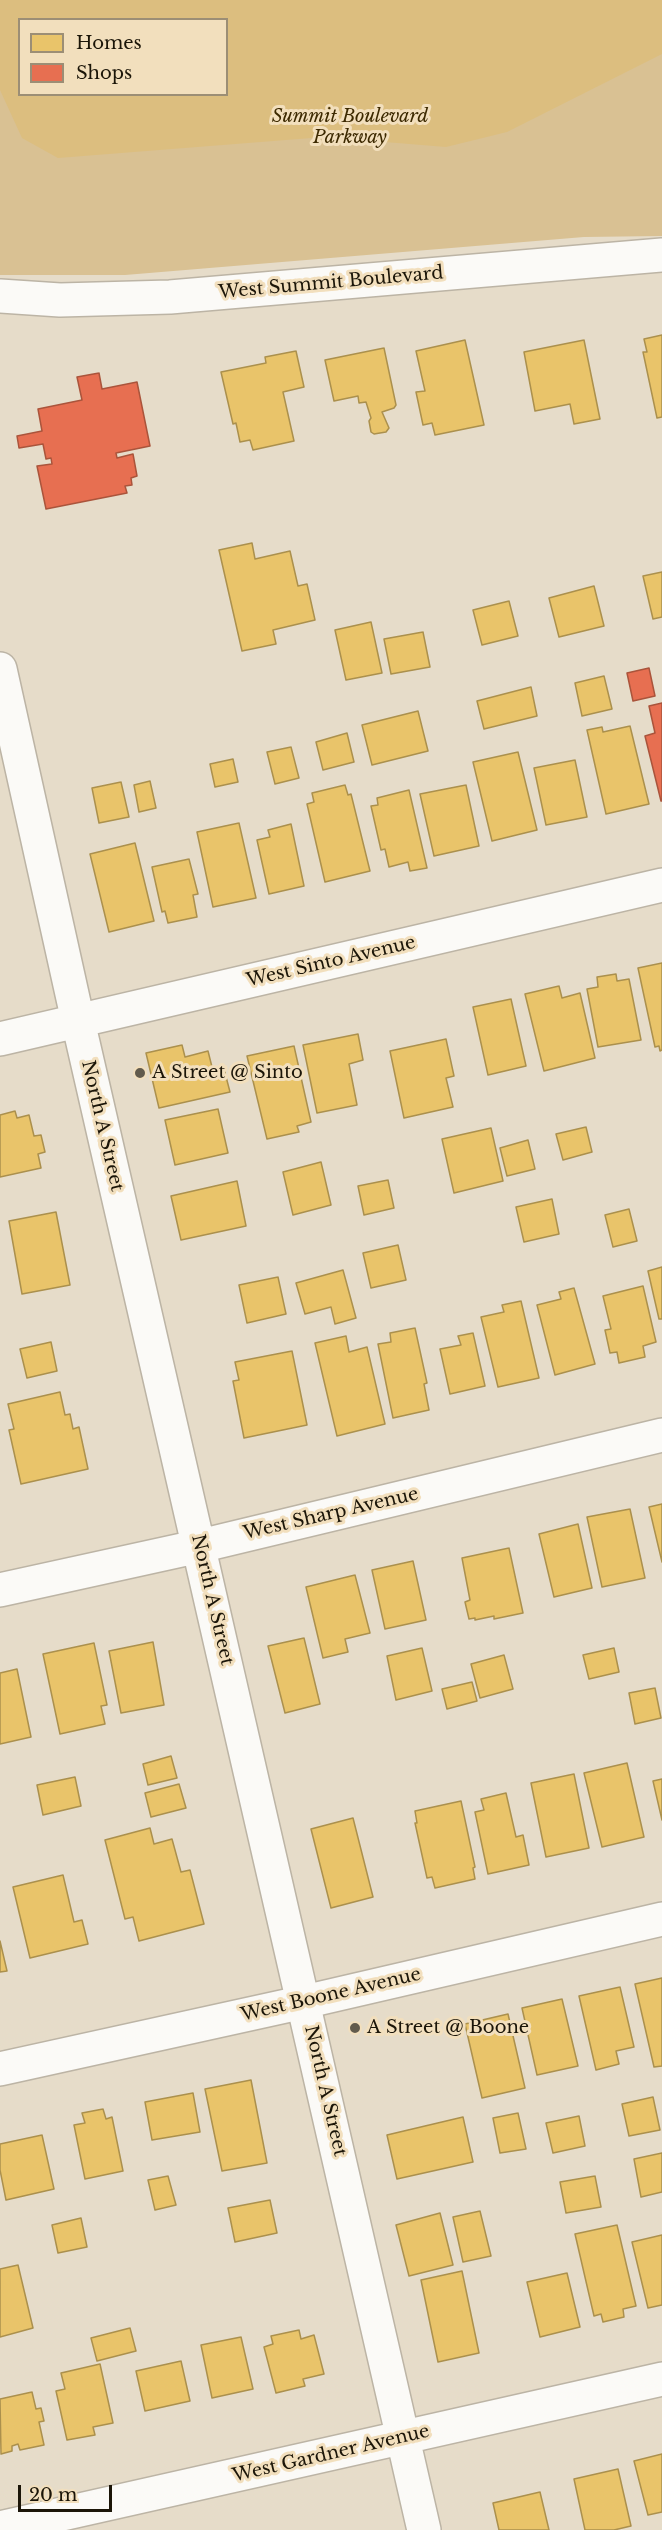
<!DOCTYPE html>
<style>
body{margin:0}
#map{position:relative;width:662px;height:2530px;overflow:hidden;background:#e6dcc9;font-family:"Libre Baskerville",serif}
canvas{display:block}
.legend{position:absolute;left:18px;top:18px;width:210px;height:78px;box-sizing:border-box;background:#f2dfbd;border:2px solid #9c8e75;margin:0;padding:8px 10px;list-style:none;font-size:18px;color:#1b1508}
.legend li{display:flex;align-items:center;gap:12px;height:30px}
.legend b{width:30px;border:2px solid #9c8e75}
.scale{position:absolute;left:18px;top:2485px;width:94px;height:27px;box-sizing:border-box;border:3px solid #1b1508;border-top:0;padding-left:8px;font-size:18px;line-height:21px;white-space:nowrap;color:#1b1508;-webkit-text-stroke:4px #f2dfbd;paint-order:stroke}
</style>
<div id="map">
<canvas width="662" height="2530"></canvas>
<ul class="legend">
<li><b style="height:16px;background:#e9c46a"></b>Homes</li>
<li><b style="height:16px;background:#e76f51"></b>Shops</li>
</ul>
<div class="scale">20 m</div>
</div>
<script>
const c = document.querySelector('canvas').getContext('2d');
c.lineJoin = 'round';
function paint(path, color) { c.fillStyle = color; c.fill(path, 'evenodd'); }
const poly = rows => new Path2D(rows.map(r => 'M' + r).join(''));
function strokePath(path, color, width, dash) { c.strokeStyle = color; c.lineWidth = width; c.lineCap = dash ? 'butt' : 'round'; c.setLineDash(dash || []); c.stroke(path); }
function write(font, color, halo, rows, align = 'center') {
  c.font = font + ' "Libre Baskerville",serif'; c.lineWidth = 6; c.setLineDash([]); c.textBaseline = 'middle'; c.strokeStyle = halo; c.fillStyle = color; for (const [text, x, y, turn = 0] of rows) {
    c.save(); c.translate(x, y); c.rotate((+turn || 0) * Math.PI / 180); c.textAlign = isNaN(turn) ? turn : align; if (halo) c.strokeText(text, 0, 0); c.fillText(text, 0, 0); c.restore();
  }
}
const green = poly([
 [0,0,662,0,662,236,584,237,125,275,0,275],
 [20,20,226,20,226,94,20,94]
]);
const forest = poly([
 [0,0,662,0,662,54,507,132,446,147,324,137,58,158,22,138,0,90],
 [20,20,226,20,226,94,20,94]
]);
const homes = poly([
 [662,335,662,417,657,418,643,352,647,352,644,339,662,335],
 [465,340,484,425,435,435,432,423,423,425,416,392,425,391,416,351,465,340],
 [584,340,600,419,574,424,570,404,535,411,524,352,584,340],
 [384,348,396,405,394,408,382,412,389,428,386,432,374,434,371,432,369,421,371,418,366,402,359,403,358,396,334,401,325,360,384,348],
 [296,351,304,387,283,392,294,441,253,450,250,440,240,442,236,423,233,424,221,372,266,363,265,357,296,351],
 [252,543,255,559,290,551,298,586,307,584,315,620,273,630,276,644,242,651,219,550,252,543],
 [662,572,662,617,653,619,643,576,662,572],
 [594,586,604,626,559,637,549,598,594,586],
 [509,601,518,636,482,645,473,610,509,601],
 [371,622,382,673,346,680,335,630,371,622],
 [423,632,430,667,391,674,384,639,423,632],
 [604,676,612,709,582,716,575,683,604,676],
 [531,687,537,716,484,729,477,701,531,687],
 [418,711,428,751,372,765,362,725,418,711],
 [630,726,649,804,606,814,587,730,602,727,603,732,630,726],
 [347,733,354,762,323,770,316,742,347,733],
 [291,747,299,778,275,784,267,752,291,747],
 [518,752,537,830,492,841,473,762,518,752],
 [233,759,238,782,215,787,210,764,233,759],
 [575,760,587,817,546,825,534,768,575,760],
 [150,781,156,808,139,812,134,785,150,781],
 [121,782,129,817,99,823,92,788,121,782],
 [345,785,348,795,351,794,370,871,325,882,307,804,314,802,312,793,345,785],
 [466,785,479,846,434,856,420,794,466,785],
 [409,790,427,868,410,871,408,862,389,867,385,849,381,850,371,806,378,805,377,798,409,790],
 [239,823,256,898,213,907,197,832,239,823],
 [291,824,304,886,269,894,257,840,270,837,268,830,291,824],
 [135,843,154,921,109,932,90,854,135,843],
 [189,859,198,894,193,895,197,917,168,923,165,911,162,912,152,867,189,859],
 [662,963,662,1050,660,1051,659,1046,655,1047,638,968,662,963],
 [616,974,617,981,629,979,641,1040,598,1047,587,989,598,987,597,977,616,974],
 [559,986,562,998,580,993,595,1058,544,1071,525,994,559,986],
 [511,999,526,1066,488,1075,473,1007,511,999],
 [358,1034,363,1060,349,1064,357,1105,317,1113,303,1045,358,1034],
 [446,1039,454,1076,446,1078,453,1107,404,1118,390,1051,446,1039],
 [182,1045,185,1057,208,1051,213,1071,224,1069,230,1092,159,1108,146,1053,182,1045],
 [294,1046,311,1122,297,1126,299,1132,267,1139,247,1056,294,1046],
 [218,1109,228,1153,175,1165,165,1120,218,1109],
 [15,1111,17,1118,29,1115,34,1136,41,1135,45,1152,38,1154,41,1168,0,1177,0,1115,15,1111],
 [586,1127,592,1152,563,1160,556,1134,586,1127],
 [491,1128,503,1181,454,1193,442,1139,491,1128],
 [528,1140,535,1169,507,1176,500,1148,528,1140],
 [321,1162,331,1205,293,1215,283,1172,321,1162],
 [388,1180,394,1208,364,1215,358,1186,388,1180],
 [237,1181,246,1226,181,1240,171,1196,237,1181],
 [552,1199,559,1234,524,1242,516,1207,552,1199],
 [629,1209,637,1241,613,1247,605,1215,629,1209],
 [56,1212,70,1285,22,1294,9,1221,56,1212],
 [398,1245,406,1280,371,1288,363,1253,398,1245],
 [662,1267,662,1319,659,1319,648,1271,662,1267],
 [343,1270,356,1318,335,1324,331,1307,305,1314,296,1283,343,1270],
 [278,1277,286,1314,247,1323,239,1285,278,1277],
 [643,1286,656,1342,643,1346,645,1357,619,1363,617,1352,610,1353,605,1330,611,1329,603,1296,643,1286],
 [574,1288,595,1364,555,1375,537,1305,561,1299,559,1292,574,1288],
 [521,1301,539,1378,498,1387,481,1317,504,1312,502,1305,521,1301],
 [415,1328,427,1383,424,1384,429,1410,393,1418,378,1344,391,1342,390,1333,415,1328],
 [473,1333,485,1386,450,1394,440,1349,461,1345,458,1336,473,1333],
 [346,1336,349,1352,367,1347,385,1424,337,1436,315,1343,346,1336],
 [51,1342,57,1371,27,1378,20,1349,51,1342],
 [292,1351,307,1425,244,1438,233,1381,239,1380,235,1362,292,1351],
 [60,1392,65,1415,70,1414,73,1429,79,1427,88,1469,21,1484,9,1430,14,1429,8,1404,60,1392],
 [662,1504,662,1562,649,1507,662,1504],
 [630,1509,645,1578,602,1587,587,1517,630,1509],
 [578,1524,592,1588,554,1597,539,1534,578,1524],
 [509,1548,523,1613,494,1619,494,1616,475,1620,475,1618,469,1619,465,1602,470,1600,462,1558,509,1548],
 [413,1561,426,1620,385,1629,372,1570,413,1561],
 [355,1575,370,1633,345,1639,348,1652,323,1658,306,1587,355,1575],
 [304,1638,320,1704,285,1713,268,1646,304,1638],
 [153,1642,164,1705,121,1713,109,1651,153,1642],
 [94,1643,107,1705,101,1706,105,1724,60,1734,43,1654,94,1643],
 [422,1648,432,1691,396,1700,387,1656,422,1648],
 [614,1648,619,1672,589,1679,583,1655,614,1648],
 [504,1655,513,1689,480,1698,471,1664,504,1655],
 [17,1669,31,1737,0,1744,0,1673,17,1669],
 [472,1682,477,1701,447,1709,442,1689,472,1682],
 [655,1688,661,1718,635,1724,629,1693,655,1688],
 [171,1756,177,1778,148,1785,143,1764,171,1756],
 [627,1763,644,1837,602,1847,584,1773,627,1763],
 [574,1774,589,1848,546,1857,531,1783,574,1774],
 [75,1777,81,1806,43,1815,37,1785,75,1777],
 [662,1779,662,1820,653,1781,662,1779],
 [179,1784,186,1808,151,1817,145,1793,179,1784],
 [506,1793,516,1837,523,1835,529,1865,488,1874,475,1812,484,1810,481,1799,506,1793],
 [461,1801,475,1867,473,1868,475,1879,435,1888,432,1877,427,1878,415,1823,417,1823,415,1811,461,1801],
 [353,1818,373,1897,331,1908,311,1829,353,1818],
 [150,1828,154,1844,172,1839,181,1872,190,1870,204,1924,139,1941,133,1917,125,1919,105,1840,150,1828],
 [63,1875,74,1922,82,1920,88,1944,30,1958,13,1887,63,1875],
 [0,1941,7,1971,0,1972,0,1941],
 [662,1978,662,2066,654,2067,635,1984,662,1978],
 [620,1987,634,2047,616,2051,619,2064,596,2070,579,1996,620,1987],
 [562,1999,578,2066,537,2075,522,2008,562,1999],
 [508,2014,525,2088,482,2098,465,2024,508,2014],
 [251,2080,267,2163,222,2171,205,2089,251,2080],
 [193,2093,200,2132,152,2140,145,2102,193,2093],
 [653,2097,660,2130,629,2136,622,2104,653,2097],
 [103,2109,106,2119,112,2117,123,2171,85,2179,74,2125,85,2123,82,2113,103,2109],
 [518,2113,526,2149,500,2153,493,2118,518,2113],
 [579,2116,585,2146,553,2153,546,2123,579,2116],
 [463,2117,473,2162,397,2179,387,2135,463,2117],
 [42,2135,54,2189,6,2200,0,2170,0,2144,42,2135],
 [662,2153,662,2192,641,2197,634,2159,662,2153],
 [168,2176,176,2205,155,2210,148,2180,168,2176],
 [595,2176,601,2207,566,2213,560,2182,595,2176],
 [270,2200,277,2233,235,2242,228,2208,270,2200],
 [480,2211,491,2256,463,2262,453,2217,480,2211],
 [440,2213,453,2265,409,2276,396,2225,440,2213],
 [81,2218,87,2247,58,2253,52,2225,81,2218],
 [617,2225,636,2306,623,2309,624,2317,603,2322,601,2314,594,2316,575,2234,617,2225],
 [662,2235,662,2305,648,2308,632,2242,662,2235],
 [18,2265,33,2328,0,2337,0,2269,18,2265],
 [462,2271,479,2353,438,2362,421,2280,462,2271],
 [567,2273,580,2327,540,2337,527,2282,567,2273],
 [130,2328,136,2351,97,2361,91,2338,130,2328],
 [299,2330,301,2339,314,2335,324,2374,303,2379,305,2386,276,2393,264,2347,273,2344,271,2336,299,2330],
 [241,2337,253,2389,212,2398,201,2345,241,2337],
 [181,2361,190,2401,145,2411,136,2371,181,2361],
 [100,2364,113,2423,93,2427,95,2435,67,2440,56,2391,65,2389,61,2373,100,2364],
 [32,2392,36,2409,41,2408,44,2421,39,2422,44,2445,20,2450,18,2444,12,2446,12,2451,1,2454,0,2399,32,2392],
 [662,2454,662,2512,648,2515,634,2461,662,2454],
 [618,2469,631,2526,614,2530,585,2530,574,2479,618,2469],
 [540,2492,549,2530,499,2530,493,2503,540,2492]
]);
const shops = poly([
 [99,373,102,389,137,382,150,446,116,453,117,458,133,454,137,476,131,478,132,485,125,486,127,493,46,509,37,466,52,464,51,458,46,459,43,444,19,448,17,436,42,431,38,409,82,400,77,377,99,373],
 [649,668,655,696,633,701,627,673,649,668],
 [662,703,662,801,661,801,645,736,655,733,649,706,662,703]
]);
const minor = poly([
 [0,669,78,1021,424,2530],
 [0,1039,662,885],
 [0,1590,200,1546,662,1435],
 [0,2528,662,2379]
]);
const tertiary = poly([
 [0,296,60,300,170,297,662,255]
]);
const secondary = poly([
 [0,2069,304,2002,662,1919]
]);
const markers = [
 [140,1073,6,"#625b4c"],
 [355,2028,6,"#625b4c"]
];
const parkNames = [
 ["Summit Boulevard",350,117],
 ["Parkway",350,138]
];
const streetNames = [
 ["West Summit Boulevard",331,283,-5],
 ["West Sinto Avenue",331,962,-13],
 ["North A Street",102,1126,77],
 ["West Sharp Avenue",331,1514,-13],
 ["North A Street",212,1600,77],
 ["West Boone Avenue",331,1995,-13],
 ["North A Street",325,2091,77],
 ["West Gardner Avenue",331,2454,-13]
];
const poiNames = [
 ["A Street @ Sinto",152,1073],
 ["A Street @ Boone",367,2028]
];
paint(green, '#d9c193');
paint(forest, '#dcbe7f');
paint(homes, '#e9c46a');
strokePath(homes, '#ab904d', 1.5);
paint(shops, '#e76f51');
strokePath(shops, '#aa543b', 1.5);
strokePath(minor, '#bcb4a5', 36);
strokePath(tertiary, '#bcb4a5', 36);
strokePath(secondary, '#bcb4a5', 36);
strokePath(minor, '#fbfaf7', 33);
strokePath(tertiary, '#fbfaf7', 33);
strokePath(secondary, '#fbfaf7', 33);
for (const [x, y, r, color] of markers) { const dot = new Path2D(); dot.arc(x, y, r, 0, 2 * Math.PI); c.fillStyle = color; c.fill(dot); strokePath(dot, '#f2dfbd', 2); }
write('italic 18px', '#3c2900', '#f2dfbd', parkNames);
write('18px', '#1b1508', '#f2dfbd', streetNames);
write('18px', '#1b1508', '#f2dfbd', poiNames, 'left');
</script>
